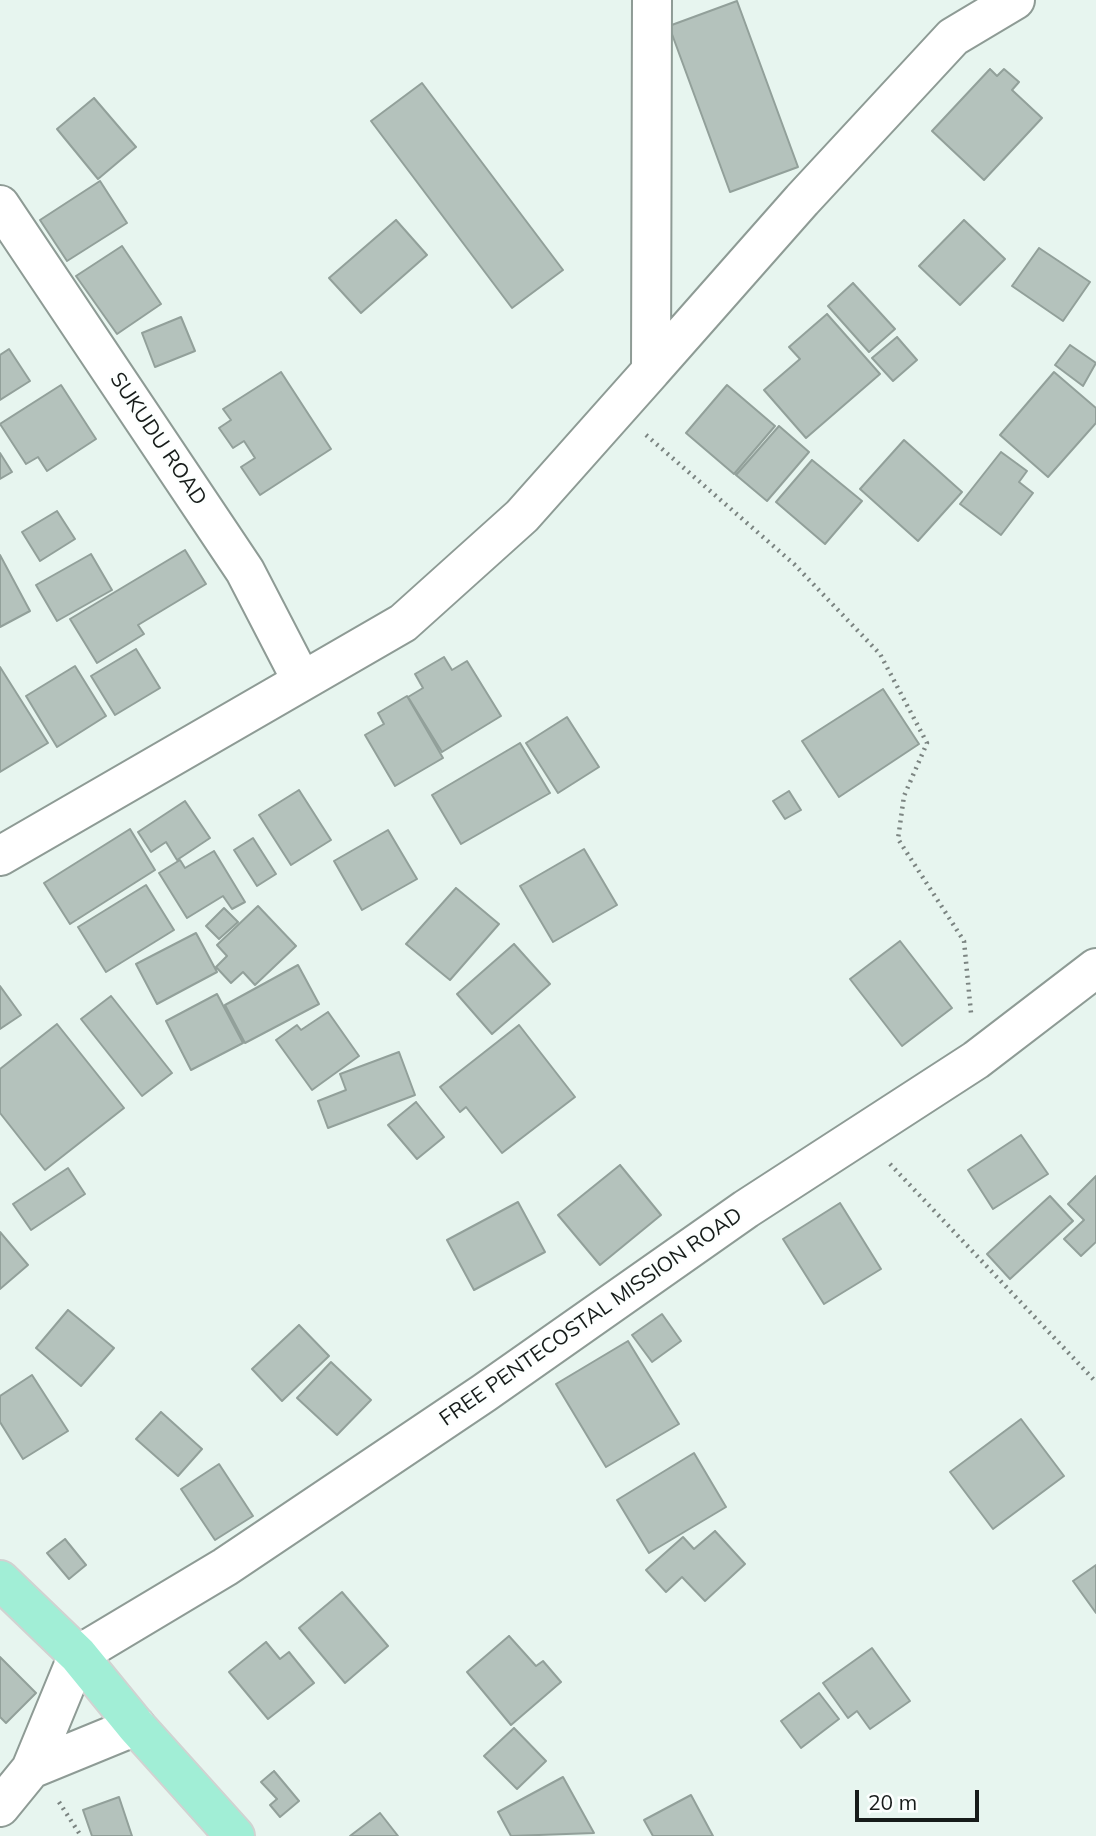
<!DOCTYPE html>
<style>
body{margin:0}
#map{position:relative;width:1096px;height:1836px;overflow:hidden;background:#e7f5ef;font-family:Mulish,sans-serif}
canvas{display:block}
.scale{position:absolute;left:855px;top:1790px;width:124px;height:32px;box-sizing:border-box;border:4px solid #171c1a;border-top:0;padding-left:9px;font-size:21px;line-height:24px;white-space:nowrap;color:#171c1a;-webkit-text-stroke:5px #fcfffe;paint-order:stroke}
</style>
<div id="map">
<canvas width="1096" height="1836"></canvas>
<div class="scale">20 m</div>
</div>
<script>
const c = document.querySelector('canvas').getContext('2d');
c.lineJoin = 'round';
function paint(path, color) { c.fillStyle = color; c.fill(path, 'evenodd'); }
const poly = rows => new Path2D(rows.map(r => 'M' + r).join(''));
function strokePath(path, color, width, dash) { c.strokeStyle = color; c.lineWidth = width; c.lineCap = dash ? 'butt' : 'round'; c.setLineDash(dash || []); c.stroke(path); }
function write(font, color, halo, rows, align = 'center') {
  c.font = font + ' Mulish,sans-serif'; c.lineWidth = 5; c.setLineDash([]); c.textBaseline = 'middle'; c.strokeStyle = halo; c.fillStyle = color; for (const [text, x, y, turn = 0] of rows) {
    c.save(); c.translate(x, y); c.rotate((+turn || 0) * Math.PI / 180); c.textAlign = isNaN(turn) ? turn : align; if (halo) c.strokeText(text, 0, 0); c.fillText(text, 0, 0); c.restore();
  }
}
const building = poly([
 [737,1,798,167,730,192,669,26,737,1],
 [990,69,997,76,1004,69,1019,82,1012,90,1042,118,984,180,932,131,990,69],
 [422,83,563,270,512,308,371,121,422,83],
 [94,98,136,147,98,179,57,129,94,98],
 [100,181,127,223,67,261,40,220,100,181],
 [396,220,427,255,361,313,329,278,396,220],
 [964,220,1005,259,960,305,919,266,964,220],
 [122,246,161,304,117,334,76,276,122,246],
 [1039,248,1090,282,1063,321,1012,286,1039,248],
 [853,283,895,329,869,352,828,306,853,283],
 [827,314,880,374,806,438,764,390,800,359,789,347,827,314],
 [181,317,195,351,155,367,142,333,181,317],
 [897,337,917,360,893,381,872,358,897,337],
 [1070,345,1096,363,1083,386,1055,365,1070,345],
 [9,349,30,381,0,400,0,355,9,349],
 [281,372,331,449,260,495,241,467,255,458,244,441,233,448,219,428,231,420,223,409,281,372],
 [1054,372,1096,408,1096,423,1048,477,1000,435,1054,372],
 [61,385,96,439,47,471,38,457,26,464,0,424,61,385],
 [727,385,775,426,734,474,686,433,727,385],
 [779,426,809,452,767,501,736,475,779,426],
 [904,440,962,492,918,541,860,489,904,440],
 [1001,452,1027,471,1019,482,1033,493,1001,535,960,504,1001,452],
 [0,453,12,472,0,479,0,453],
 [812,460,862,501,825,544,776,502,812,460],
 [57,511,75,539,40,561,22,532,57,511],
 [185,550,206,584,138,625,144,634,97,663,70,619,185,550],
 [91,554,112,590,57,621,36,585,91,554],
 [0,555,30,611,0,627,0,555],
 [136,649,160,688,115,715,91,676,136,649],
 [444,657,452,670,467,661,501,716,442,752,408,697,423,688,415,674,444,657],
 [75,666,106,716,57,747,26,696,75,666],
 [0,667,48,743,0,772,0,667],
 [883,689,919,744,839,797,802,741,883,689],
 [407,696,443,758,395,786,365,735,384,724,378,713,407,696],
 [567,717,599,767,558,793,526,743,567,717],
 [520,743,550,793,461,844,432,795,520,743],
 [299,790,331,840,291,865,259,815,299,790],
 [789,791,801,810,785,819,773,801,789,791],
 [185,801,210,838,177,860,166,842,151,852,138,832,185,801],
 [130,829,155,870,70,924,44,883,130,829],
 [388,830,417,879,362,910,334,861,388,830],
 [253,838,276,874,257,886,234,850,253,838],
 [584,849,617,905,553,942,520,886,584,849],
 [214,851,245,902,232,909,223,896,187,918,159,873,180,860,185,868,214,851],
 [146,885,174,930,106,972,78,927,146,885],
 [456,888,499,924,450,980,406,944,456,888],
 [258,906,296,946,255,985,243,972,231,983,216,967,227,956,217,945,258,906],
 [224,908,238,922,219,939,206,926,224,908],
 [196,933,217,972,157,1004,136,964,196,933],
 [900,941,952,1008,902,1046,850,979,900,941],
 [514,944,550,984,492,1034,457,994,514,944],
 [298,965,319,1004,245,1043,225,1005,298,965],
 [0,986,21,1015,0,1029,0,986],
 [217,994,243,1043,191,1070,166,1021,217,994],
 [111,996,172,1073,142,1096,81,1019,111,996],
 [328,1012,359,1056,312,1090,276,1040,297,1025,301,1030,328,1012],
 [57,1024,124,1108,45,1170,0,1113,0,1069,57,1024],
 [519,1025,575,1097,502,1153,466,1107,460,1112,440,1087,519,1025],
 [399,1052,415,1095,328,1128,318,1101,346,1090,340,1074,399,1052],
 [416,1102,444,1137,417,1159,388,1125,416,1102],
 [1021,1135,1048,1174,993,1209,968,1170,1021,1135],
 [620,1165,661,1215,600,1265,558,1215,620,1165],
 [68,1168,85,1194,31,1230,13,1204,68,1168],
 [1096,1176,1096,1242,1081,1256,1064,1239,1084,1220,1068,1204,1096,1176],
 [1050,1196,1073,1221,1010,1279,987,1254,1050,1196],
 [518,1202,545,1252,474,1290,447,1240,518,1202],
 [840,1203,881,1269,824,1304,783,1239,840,1203],
 [0,1232,28,1265,0,1289,0,1232],
 [68,1310,114,1348,81,1386,36,1348,68,1310],
 [662,1314,681,1341,652,1362,632,1335,662,1314],
 [299,1325,329,1356,282,1401,252,1369,299,1325],
 [628,1341,679,1424,606,1467,556,1384,628,1341],
 [331,1362,371,1400,337,1435,297,1398,331,1362],
 [32,1375,68,1431,23,1459,0,1422,0,1396,32,1375],
 [161,1412,202,1449,178,1476,136,1439,161,1412],
 [1021,1419,1064,1476,993,1529,950,1472,1021,1419],
 [694,1453,726,1507,649,1553,617,1500,694,1453],
 [219,1464,253,1516,215,1540,181,1489,219,1464],
 [715,1531,745,1564,705,1601,682,1577,666,1592,646,1570,683,1537,694,1549,715,1531],
 [65,1539,86,1565,69,1579,47,1553,65,1539],
 [1096,1565,1096,1613,1073,1581,1096,1565],
 [342,1592,388,1646,345,1683,299,1628,342,1592],
 [509,1636,536,1666,543,1661,561,1682,511,1725,467,1672,509,1636],
 [266,1642,280,1659,289,1652,314,1683,268,1719,229,1672,266,1642],
 [872,1648,910,1701,870,1729,857,1711,848,1718,823,1683,872,1648],
 [0,1657,36,1693,6,1723,0,1717,0,1657],
 [819,1693,839,1719,801,1748,781,1721,819,1693],
 [514,1728,546,1761,517,1789,484,1756,514,1728],
 [274,1771,299,1801,280,1817,270,1805,277,1799,261,1782,274,1771],
 [563,1777,594,1833,511,1836,498,1812,563,1777],
 [691,1795,713,1836,653,1836,644,1820,691,1795],
 [119,1797,132,1836,92,1836,83,1810,119,1797],
 [380,1813,398,1836,350,1836,380,1813]
]);
const path = poly([
 [646,435,794,564,880,654,927,743,904,796,898,839,964,941,971,1013],
 [890,1164,1096,1382],
 [59,1802,81,1836]
]);
const minor = poly([
 [0,205,245,571,302,681],
 [651,371,802,200,953,37,1015,0],
 [0,856,403,623,522,516,651,371,652,0],
 [31,1769,136,1726],
 [0,1807,31,1769,78,1655,225,1567,484,1393,746,1209,976,1060,1096,968]
]);
const major = poly([
 [0,1580,78,1655,136,1726,235,1836]
]);
const streetNames = [
 ["SUKUDU ROAD",158,439,56],
 ["FREE PENTECOSTAL MISSION ROAD",591,1317,-35]
];
paint(building, '#b4c2bc');
strokePath(building, '#92a09a', 2);
strokePath(minor, '#8e9b95', 42);
strokePath(major, '#d1d2d1', 42);
strokePath(path, '#7b8481', 4.5, [2, 5]);
strokePath(minor, '#fff', 38);
strokePath(major, '#a1eed6', 38);
write('21px', '#171c1a', '#fcfffe', streetNames);
</script>
